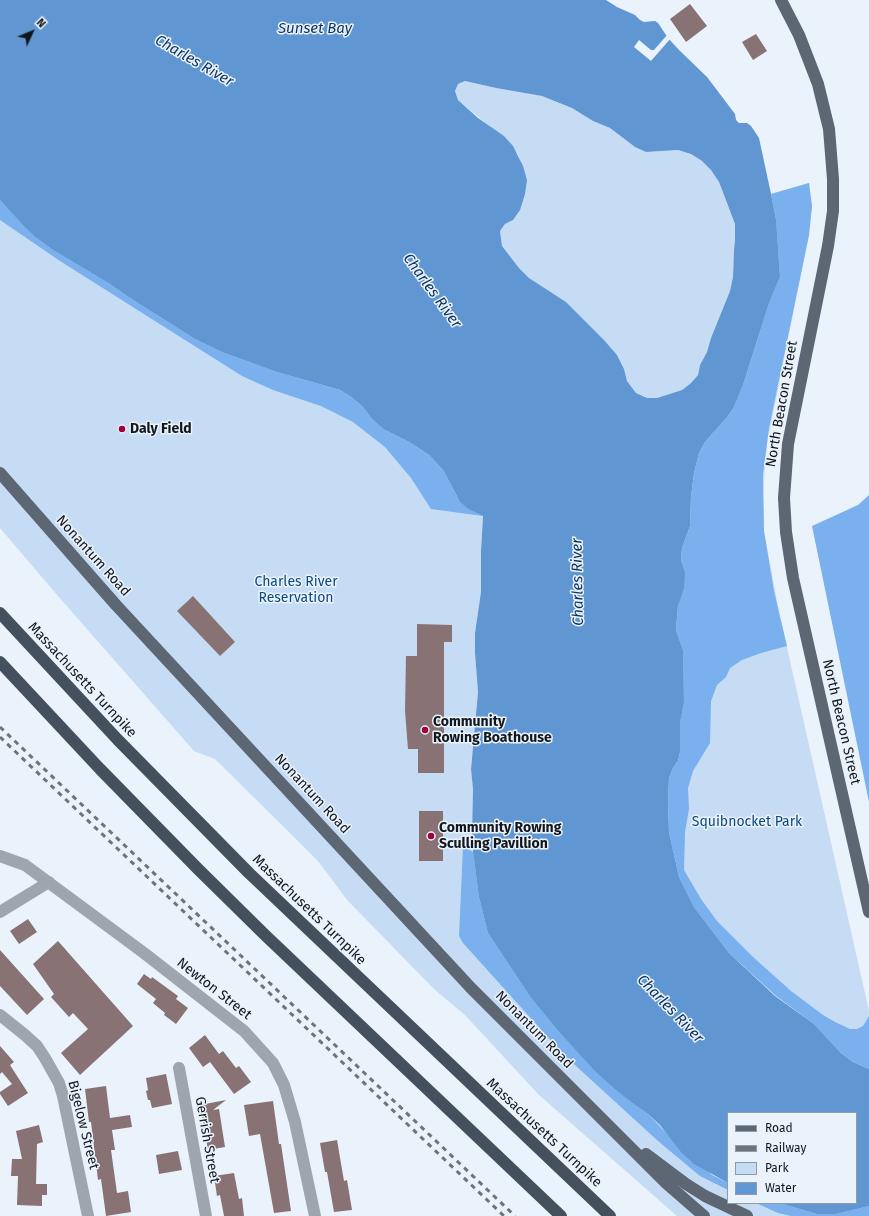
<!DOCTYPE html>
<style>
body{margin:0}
#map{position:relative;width:869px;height:1216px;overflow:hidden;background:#eaf2fc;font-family:"Fira Sans",sans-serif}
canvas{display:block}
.legend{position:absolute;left:727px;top:1112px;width:130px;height:92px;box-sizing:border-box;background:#eaf2fc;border:1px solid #949aa3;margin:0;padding:5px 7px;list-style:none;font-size:12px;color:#12171d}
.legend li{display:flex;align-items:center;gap:8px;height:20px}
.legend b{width:20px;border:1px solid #949aa3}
.north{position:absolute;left:12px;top:12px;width:40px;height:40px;-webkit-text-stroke:3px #eaf2fc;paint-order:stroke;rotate:46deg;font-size:11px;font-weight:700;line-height:16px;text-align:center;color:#12171d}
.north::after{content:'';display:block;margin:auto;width:14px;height:18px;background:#12171d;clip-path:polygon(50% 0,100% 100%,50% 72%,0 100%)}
</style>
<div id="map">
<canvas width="869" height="1216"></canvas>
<ul class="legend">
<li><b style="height:5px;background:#5c6773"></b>Road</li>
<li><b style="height:5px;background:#6d747b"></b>Railway</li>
<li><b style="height:11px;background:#c6dcf4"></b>Park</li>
<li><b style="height:11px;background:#6096d1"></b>Water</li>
</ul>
<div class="north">N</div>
</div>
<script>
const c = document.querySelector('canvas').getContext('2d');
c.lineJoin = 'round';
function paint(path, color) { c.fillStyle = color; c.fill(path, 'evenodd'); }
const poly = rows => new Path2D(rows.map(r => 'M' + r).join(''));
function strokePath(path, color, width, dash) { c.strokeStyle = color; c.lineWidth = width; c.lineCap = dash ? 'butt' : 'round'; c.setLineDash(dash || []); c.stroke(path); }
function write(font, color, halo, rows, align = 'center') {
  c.font = font + ' "Fira Sans",sans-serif'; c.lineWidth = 3; c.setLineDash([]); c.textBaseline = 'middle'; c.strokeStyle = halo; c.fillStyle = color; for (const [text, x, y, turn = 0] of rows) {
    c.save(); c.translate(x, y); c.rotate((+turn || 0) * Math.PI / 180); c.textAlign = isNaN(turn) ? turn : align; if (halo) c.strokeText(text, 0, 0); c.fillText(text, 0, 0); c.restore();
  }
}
const green = poly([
 [465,81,496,88,542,96,572,108,593,121,610,128,635,147,646,152,678,150,691,154,702,161,711,170,719,182,735,224,735,240,734,250,733,277,730,291,711,338,707,352,700,365,698,375,691,383,682,390,657,398,647,398,636,393,627,381,624,369,617,355,604,340,566,302,529,278,519,268,502,246,500,231,505,224,513,220,527,180,518,154,494,130,458,100,455,91,458,84],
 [809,183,812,206,809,235,767,444,763,492,764,531,779,612,869,1011,869,1069,822,1032,729,953,694,907,679,877,682,548,750,365,759,336,776,219,771,194],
 [0,200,11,210,295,377,483,516,481,551,481,592,475,633,475,653,478,692,471,769,473,788,472,832,473,852,477,875,712,1175,728,1183,728,1203,779,1203,817,1214,869,1206,869,1216,677,1216,539,1095,465,1015,435,990,348,901,318,861,215,759,194,751,58,596,0,528]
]);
const forest = poly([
 [809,183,812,206,809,235,769,428,763,474,764,531,774,591,787,646,761,653,742,660,730,668,726,677,717,685,711,701,710,743,693,771,688,788,689,809,685,832,684,870,701,899,717,921,753,957,791,991,823,1015,835,1022,850,1029,857,1029,863,1026,869,1016,869,1011,869,1069,853,1062,841,1053,814,1024,776,996,729,953,694,907,679,877,669,832,668,801,669,778,673,768,678,761,680,752,680,723,684,703,683,650,676,630,678,606,685,572,681,560,682,548,690,526,691,497,694,473,699,453,705,442,728,416,734,407,743,385,769,303,780,277,776,219,771,194],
 [0,200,35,237,53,250,110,284,127,296,195,339,222,352,277,372,340,390,351,397,362,406,372,419,383,429,409,442,429,455,443,470,460,502,468,509,483,516,431,509,411,478,385,447,353,422,321,406,273,390,242,376,60,261,0,220],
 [869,495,869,802,812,526,858,505],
 [463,846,473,852,479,897,488,933,531,998,560,1033,597,1072,631,1102,648,1114,670,1137,712,1175,728,1183,728,1190,700,1176,658,1141,564,1055,463,943,459,936],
 [756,1203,779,1203,817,1214,836,1214,869,1206,869,1216,791,1216,778,1213]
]);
const water = poly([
 [0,0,606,0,617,7,635,15,640,20,644,22,655,21,658,23,668,38,679,50,707,77,735,114,736,120,739,123,747,123,751,126,759,138,771,194,776,219,780,277,769,303,743,385,734,407,728,416,705,442,699,453,694,473,691,497,690,526,682,548,681,560,685,572,684,588,678,606,676,630,683,650,684,703,680,723,680,752,678,761,673,768,669,778,668,801,669,832,679,877,694,907,729,953,775,996,814,1024,841,1053,853,1062,869,1069,869,1206,836,1214,817,1214,779,1203,856,1203,856,1113,728,1113,728,1183,694,1164,681,1152,660,1125,648,1114,631,1102,615,1089,596,1072,560,1033,531,998,488,933,479,897,473,852,472,832,473,789,471,769,478,692,475,653,475,633,481,592,481,551,483,516,468,509,460,502,443,470,429,455,409,442,383,429,372,419,362,406,351,397,340,390,277,372,222,352,195,339,127,296,110,284,53,250,35,237,24,226,0,200],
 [465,81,496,88,542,96,572,108,593,121,610,128,635,147,646,152,678,150,691,154,702,161,711,170,719,182,735,224,735,240,734,250,733,277,730,291,711,338,707,352,700,365,698,375,691,383,682,390,657,398,647,398,636,393,627,381,624,369,617,355,604,340,566,302,529,278,519,268,502,246,500,231,505,224,513,220,520,210,525,194,527,180,523,166,513,146,504,136,478,118,458,100,455,91,458,84]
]);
const pier = poly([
 [668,34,671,38,651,61,634,47,639,40,651,50,654,50]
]);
const building = poly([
 [690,4,707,26,686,42,670,19],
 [756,34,767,51,753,60,742,42],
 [193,596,235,642,220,656,177,611],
 [417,624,452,625,452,642,444,642,444,773,418,773,418,749,408,749,405,711,406,656,417,656],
 [419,811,443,811,443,861,419,861],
 [28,919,37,932,19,944,10,931],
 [58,941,133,1026,80,1075,61,1053,88,1029,73,1013,69,1017,51,997,54,994,33,964],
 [0,950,44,999,27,1015,0,986],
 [144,974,151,979,152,977,178,996,176,999,188,1008,176,1024,164,1015,165,1013,153,1003,156,999,137,984],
 [205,1035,219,1054,223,1051,236,1068,239,1066,251,1082,234,1094,210,1062,203,1067,189,1048],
 [0,1046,14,1062,10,1065,28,1093,8,1106,0,1094,0,1092,12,1084,2,1072,0,1074],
 [166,1074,172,1104,152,1108,150,1100,148,1100,146,1091,148,1090,146,1078],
 [106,1086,110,1118,130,1115,132,1127,112,1130,115,1150,111,1150,117,1193,128,1191,131,1212,106,1216,101,1179,98,1180,91,1122,89,1122,85,1089],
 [226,1100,213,1110,219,1109,225,1147,208,1150,200,1105],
 [273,1101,279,1144,281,1144,291,1211,274,1213,260,1134,249,1136,244,1105],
 [39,1125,43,1142,37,1144,36,1184,47,1184,47,1195,42,1195,42,1206,17,1205,18,1176,11,1176,12,1159,22,1159,16,1131],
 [337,1140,344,1181,347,1180,352,1210,334,1212,327,1172,325,1172,320,1143],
 [178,1151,182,1170,159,1174,156,1155],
 [234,1173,239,1199,242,1198,244,1216,224,1216,220,1195,217,1196,214,1176]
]);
const minor = poly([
 [0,856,25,865,144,953,244,1031,273,1063,284,1085,295,1122,315,1216],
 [0,912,49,882],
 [0,1015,25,1035,37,1046,45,1058,59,1083,63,1096,88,1216],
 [179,1068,206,1216]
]);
const major = poly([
 [781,0,799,35,818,84,829,129,833,179,833,211,828,246,788,444,784,498,786,532,793,578,869,912],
 [0,473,116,605,471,988,666,1183,704,1216],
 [646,1154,686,1184,705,1196,747,1216]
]);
const highway = poly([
 [0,613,118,740,249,873,610,1216],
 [0,662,100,769,198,869,265,935,561,1216]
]);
const rail = poly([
 [0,727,515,1216],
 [0,737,504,1216]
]);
const markers = [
 [122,429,4,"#a10035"],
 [425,730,4,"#a10035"],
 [431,836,4,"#a10035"]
];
const streetNames = [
 ["North Beacon Street",782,404,-80],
 ["Nonantum Road",93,556,48],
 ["Massachusetts Turnpike",82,680,47],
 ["North Beacon Street",841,722,77],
 ["Nonantum Road",312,794,47],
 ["Massachusetts Turnpike",309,910,44],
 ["Newton Street",214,989,38],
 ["Nonantum Road",534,1030,45],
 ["Bigelow Street",83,1125,76],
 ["Massachusetts Turnpike",544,1133,43],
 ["Gerrish Street",207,1140,80]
];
const poiNames = [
 ["Daly Field",130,429],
 ["Community",433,722],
 ["Rowing Boathouse",433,738],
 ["Community Rowing",439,828],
 ["Sculling Pavillion",439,844]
];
const parkNames = [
 ["Charles River",296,582],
 ["Reservation",296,598],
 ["Squibnocket Park",747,822]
];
const waterNames = [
 ["Sunset Bay",315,29],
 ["Charles River",194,61,30],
 ["Charles River",432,291,54],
 ["Charles River",578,582,-91],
 ["Charles River",670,1009,46]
];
paint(green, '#c6dcf4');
paint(forest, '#79b0ed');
paint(water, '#6096d1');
paint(pier, '#eaf2fc');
paint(building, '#887274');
strokePath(minor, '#9fa5ac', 12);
strokePath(major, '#5c6773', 12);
strokePath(highway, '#44505e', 12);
strokePath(rail, '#6d747b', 3, [5, 5]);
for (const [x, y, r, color] of markers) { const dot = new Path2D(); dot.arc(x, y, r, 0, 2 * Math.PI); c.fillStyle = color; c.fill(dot); strokePath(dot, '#eaf2fc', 1.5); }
write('14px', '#12171d', '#eaf2fc', streetNames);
write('bold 14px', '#12171d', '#eaf2fc', poiNames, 'left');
write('14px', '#0e4980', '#eaf2fc', parkNames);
write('italic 15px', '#093258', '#eaf2fc', waterNames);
</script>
